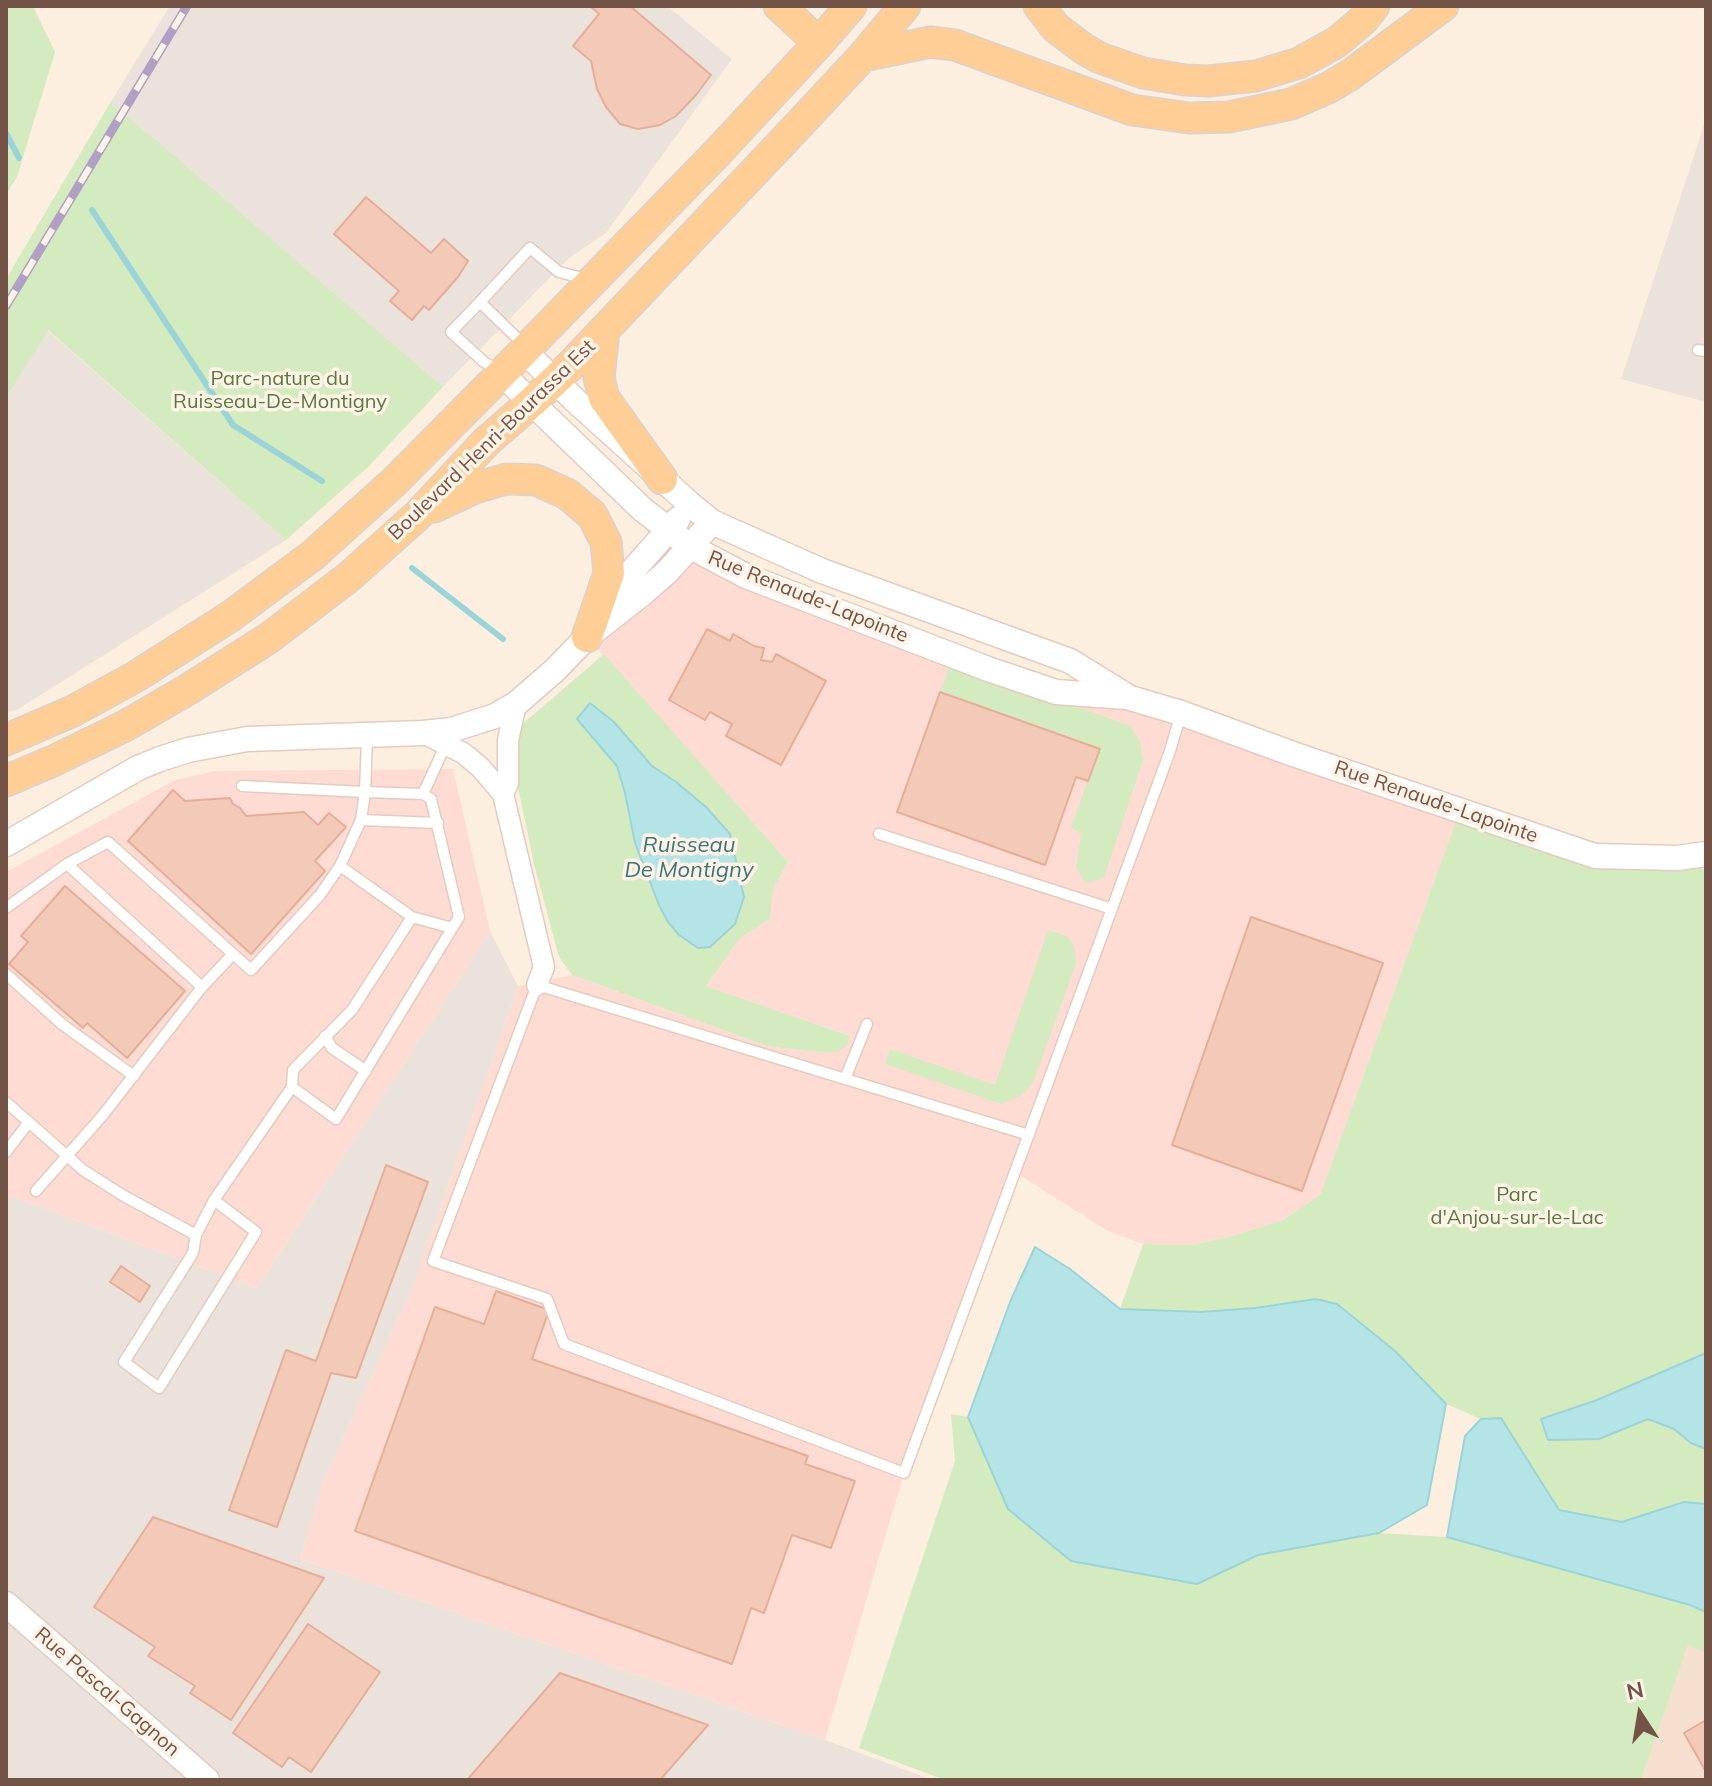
<!DOCTYPE html>
<style>
body{margin:0}
#map{position:relative;width:1712px;height:1786px;overflow:hidden;background:#fdefe0;font-family:Mulish,sans-serif}
canvas{display:block}
.frame{position:absolute;inset:0;border:8px solid #745347;pointer-events:none}
.north{position:absolute;left:1600px;top:1674px;width:80px;height:80px;-webkit-text-stroke:6px #fff3e7;paint-order:stroke;rotate:348deg;font-size:22px;font-weight:700;line-height:32px;text-align:center;color:#745347}
.north::after{content:'';display:block;margin:auto;width:28px;height:36px;background:#745347;clip-path:polygon(50% 0,100% 100%,50% 72%,0 100%)}
</style>
<div id="map">
<canvas width="1712" height="1786"></canvas>
<div class="frame"></div>
<div class="north">N</div>
</div>
<script>
const c = document.querySelector('canvas').getContext('2d');
c.lineJoin = 'round';
function paint(path, color) { c.fillStyle = color; c.fill(path, 'evenodd'); }
const poly = rows => new Path2D(rows.map(r => 'M' + r).join(''));
function strokePath(path, color, width, dash) { c.strokeStyle = color; c.lineWidth = width; c.lineCap = dash ? 'butt' : 'round'; c.setLineDash(dash || []); c.stroke(path); }
function write(font, color, halo, rows, align = 'center') {
  c.font = font + ' Mulish,sans-serif'; c.lineWidth = 7; c.setLineDash([]); c.textBaseline = 'middle'; c.strokeStyle = halo; c.fillStyle = color; for (const [text, x, y, turn = 0] of rows) {
    c.save(); c.translate(x, y); c.rotate((+turn || 0) * Math.PI / 180); c.textAlign = isNaN(turn) ? turn : align; if (halo) c.strokeText(text, 0, 0); c.fillText(text, 0, 0); c.restore();
  }
}
const residential = poly([
 [1688,1644,1706,1653,1706,1780,1641,1780]
]);
const commercial = poly([
 [691,547,988,669,1127,697,1460,810,1320,1195,1283,1220,1229,1237,1191,1245,1143,1244,1108,1231,1016,1173,904,1473,825,1740,300,1559,323,1482,413,1287,518,986,572,975,767,1046,807,1051,850,1036,706,986,740,938,770,919,773,889,788,862,587,637],
 [453,769,490,931,257,1288,6,1194,6,872,175,780,214,771]
]);
const industrial = poly([
 [170,6,667,6,732,59,606,233,569,258,443,387,110,103],
 [1706,119,1706,402,1621,379],
 [47,330,286,540,17,710,6,713,6,398],
 [490,931,518,986,413,1287,323,1482,300,1559,825,1740,933,1780,6,1780,6,1194,257,1288]
]);
const green = poly([
 [6,6,33,6,55,52,17,177,6,195],
 [110,103,159,143,443,387,368,467,286,540,48,330,6,398,6,279],
 [604,654,788,862,773,889,770,919,740,938,706,986,850,1036,847,1045,838,1052,807,1051,767,1046,572,975,559,957,534,864,512,758,519,727],
 [951,662,1131,726,1140,742,1143,760,1104,878,1086,883,1076,868,1081,834,1071,827,1099,749,940,692],
 [1460,810,1595,856,1677,858,1706,870,1706,1353,1597,1400,1541,1419,1599,1439,1648,1419,1674,1429,1691,1443,1706,1449,1706,1504,1684,1502,1622,1522,1559,1509,1501,1418,1481,1419,1446,1404,1394,1351,1337,1304,1284,1305,1201,1312,1120,1309,1143,1244,1191,1245,1229,1237,1283,1220,1320,1195],
 [1048,930,1069,937,1075,950,1076,964,1033,1083,1021,1096,1001,1104,885,1064,890,1049,995,1085],
 [951,1414,968,1417,1008,1509,1197,1584,1258,1555,1379,1533,1447,1537,1690,1605,1706,1612,1706,1653,1688,1645,1641,1780,945,1780,859,1748,955,1461]
]);
const water = poly([
 [590,703,614,722,652,766,676,782,706,807,730,834,744,897,735,924,710,947,698,948,679,935,668,922,659,905,635,843,625,793,617,766,577,719,590,703],
 [1035,1247,1070,1269,1120,1309,1201,1312,1255,1308,1316,1299,1337,1304,1395,1351,1446,1404,1427,1505,1379,1533,1258,1555,1197,1584,1071,1561,1008,1509,968,1417,1010,1302,1035,1247],
 [1706,1353,1706,1449,1691,1443,1674,1429,1648,1419,1599,1439,1548,1440,1541,1419,1597,1400,1706,1353],
 [1501,1418,1559,1510,1622,1522,1684,1502,1706,1504,1706,1612,1690,1605,1447,1537,1465,1436,1481,1419,1501,1418]
]);
const stream = poly([
 [6,133,19,158],
 [92,210,233,425,322,481],
 [412,568,503,639]
]);
const building = poly([
 [590,6,630,6,711,75,696,95,676,116,660,125,638,129,620,124,606,107,597,89,591,61,573,46,599,14,590,6],
 [366,197,431,253,444,239,468,261,458,277,429,310,424,306,412,320,390,301,399,291,334,234,366,197],
 [707,629,730,641,733,634,754,646,764,648,761,660,772,662,776,654,826,681,781,765,726,736,732,724,710,712,705,720,669,700,707,629],
 [940,692,1100,749,1088,781,1076,777,1045,865,897,812,940,692],
 [173,790,185,801,230,798,233,804,240,808,246,816,304,812,318,825,329,813,346,827,315,861,325,871,251,954,128,841,173,790],
 [65,886,185,991,127,1058,87,1023,83,1028,9,964,28,942,21,936,65,886],
 [1251,917,1383,963,1302,1191,1172,1145,1251,917],
 [386,1165,428,1182,356,1378,331,1373,277,1527,229,1510,286,1350,316,1361,386,1165],
 [121,1266,150,1286,140,1302,110,1282,121,1266],
 [496,1291,549,1310,532,1359,808,1456,805,1464,855,1481,831,1548,792,1535,764,1613,751,1608,732,1664,355,1531,435,1307,484,1324,496,1291],
 [153,1517,324,1578,231,1720,190,1693,195,1686,148,1656,155,1647,94,1607,153,1517],
 [308,1624,380,1672,311,1772,289,1757,282,1767,233,1733,308,1624],
 [560,1673,708,1725,660,1780,467,1780,560,1673],
 [1706,1720,1706,1772,1684,1733,1706,1720]
]);
const service = poly([
 [480,302,530,248,559,272,578,277,587,283],
 [1698,350,1706,351],
 [501,372,484,362,451,332,480,302,517,338,523,348],
 [242,786,365,792,361,820,340,866,412,917,352,1010,293,1070,292,1087],
 [423,794,446,744],
 [361,820,438,823],
 [879,834,1112,909],
 [67,864,202,987],
 [6,908,67,864,108,842,251,970,320,895,340,866],
 [412,917,452,928],
 [6,974,63,1025,134,1076],
 [325,1036,332,1048,366,1071],
 [845,1079,867,1024],
 [6,1102,83,1170,124,1196,196,1235],
 [1029,1135,537,985,433,1261,547,1299,564,1344,904,1473,1170,751,1181,713],
 [6,1152,29,1122],
 [36,1191,103,1115,202,987,233,954],
 [214,1200,256,1232,159,1388,124,1362,193,1253,196,1235,214,1200,292,1087,336,1119,459,917,431,799,423,794,365,792,367,737]
]);
const minor = poly([
 [423,733,463,753,480,767,503,794,544,967,537,985],
 [503,794,508,783,508,740,516,704]
]);
const tertiary = poly([
 [524,351,580,405,691,505,712,522,822,571,1070,661,1125,695],
 [502,374,642,509,691,547,746,576,988,669,1056,692,1127,697,1181,713,1293,754,1595,856,1677,858,1706,854],
 [602,615,627,577,678,519],
 [6,844,138,768,160,759,188,750,247,739,423,733,451,730,495,716,516,704,555,670,587,637,643,593,668,571,712,522],
 [6,1604,207,1780]
]);
const primary = poly([
 [779,6,819,43],
 [1039,6,1056,28,1084,49,1100,58,1143,73,1185,80,1208,81,1256,76,1299,63,1337,42,1363,20,1374,6],
 [863,56,930,42,955,45,1132,110,1189,118,1229,117,1291,104,1328,88,1350,75,1443,6],
 [604,330,599,378,604,398,662,479],
 [434,507,475,488,506,479,536,480,567,494,592,515,606,542,609,573,587,637],
 [6,740,73,711,135,677,231,616,313,555,394,482,524,351,718,152,819,43,851,6],
 [6,781,53,761,125,726,187,690,269,638,350,576,418,515,486,442,532,402,570,366,794,130,863,56,905,6]
]);
const rail = poly([
 [6,306,187,6]
]);
const parkNames = [
 ["Parc-nature du",280,379],
 ["Ruisseau-De-Montigny",280,402],
 ["Parc",1517,1195],
 ["d'Anjou-sur-le-Lac",1517,1218]
];
const streetNames = [
 ["Boulevard Henri-Bourassa Est",492,440,-44],
 ["Rue Renaude-Lapointe",808,597,22],
 ["Rue Renaude-Lapointe",1436,802,19],
 ["Rue Pascal-Gagnon",107,1692,41]
];
const waterNames = [
 ["Ruisseau",689,845],
 ["De Montigny",689,870]
];
paint(residential, '#f5e0cf');
paint(commercial, '#fedcd4');
paint(industrial, '#ebe2dc');
paint(green, '#d4eabf');
paint(water, '#b5e4e6');
strokePath(water, '#9bd4d8', 2);
strokePath(stream, '#9bd4d8', 6);
paint(building, '#f3cab7');
strokePath(building, '#e6ae97', 2);
strokePath(service, '#e3ccbf', 13);
strokePath(minor, '#e3ccbf', 23);
strokePath(tertiary, '#e3ccbf', 27);
strokePath(primary, '#dbd2cf', 33);
strokePath(service, '#fff', 10);
strokePath(minor, '#fff', 20);
strokePath(tertiary, '#fff', 24);
strokePath(primary, '#fece96', 30);
strokePath(rail, '#b19fc6', 9);
strokePath(rail, '#fff3e7', 6, [18]);
write('20px', '#557a3f', '#fff3e7', parkNames);
write('20px', '#745347', '#fff3e7', streetNames);
write('italic 22px', '#3a767b', '#fff3e7', waterNames);
</script>
